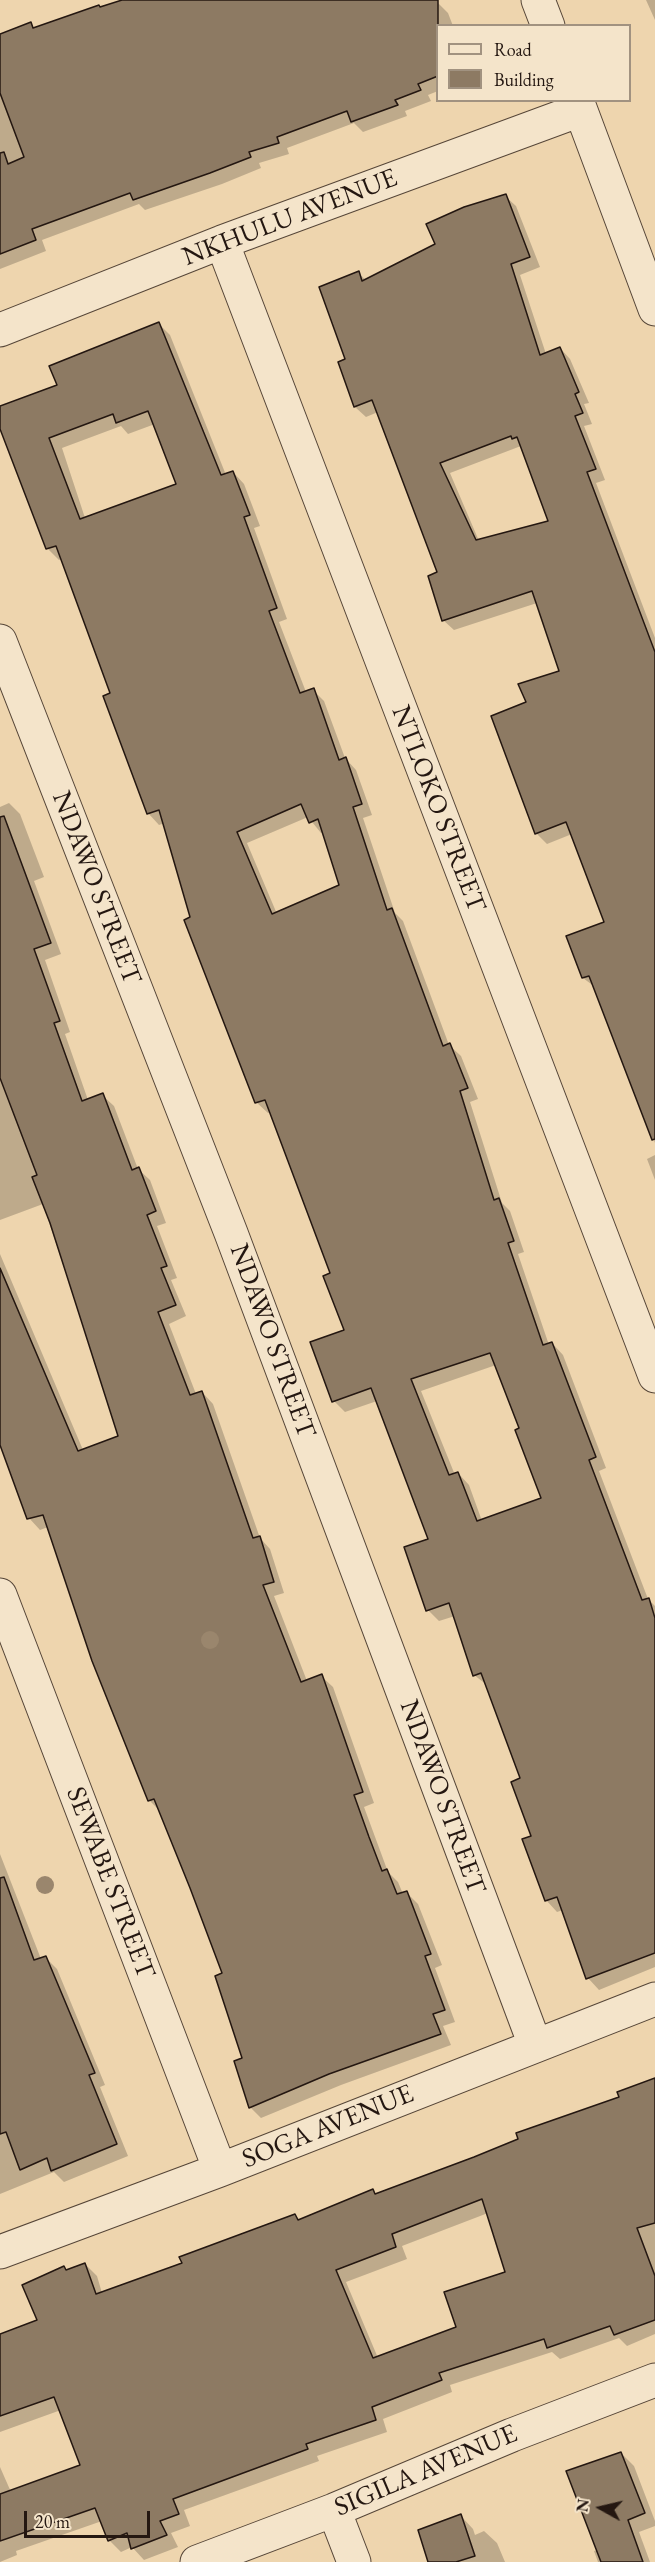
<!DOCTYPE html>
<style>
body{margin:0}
#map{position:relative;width:655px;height:2562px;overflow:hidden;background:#eed5ae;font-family:"EB Garamond",serif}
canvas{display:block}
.legend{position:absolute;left:436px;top:24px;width:195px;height:78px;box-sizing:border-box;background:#f4e4ca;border:2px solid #a19280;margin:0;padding:8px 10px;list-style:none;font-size:18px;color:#241711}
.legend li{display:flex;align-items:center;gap:12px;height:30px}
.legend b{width:30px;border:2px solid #a19280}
.north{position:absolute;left:571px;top:2478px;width:60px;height:60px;-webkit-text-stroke:4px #f4e4ca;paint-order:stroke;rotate:278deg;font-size:16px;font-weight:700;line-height:24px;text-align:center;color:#241711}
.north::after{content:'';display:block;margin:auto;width:21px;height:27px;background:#241711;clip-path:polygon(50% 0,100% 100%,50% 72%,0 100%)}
.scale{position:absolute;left:24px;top:2511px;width:126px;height:27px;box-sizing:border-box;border:3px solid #241711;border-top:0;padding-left:8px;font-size:18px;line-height:21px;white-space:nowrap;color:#241711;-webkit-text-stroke:4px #f4e4ca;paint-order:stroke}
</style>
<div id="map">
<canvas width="655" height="2562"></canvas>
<ul class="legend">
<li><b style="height:8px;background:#f4e4ca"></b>Road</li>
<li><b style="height:16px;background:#8d7a63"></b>Building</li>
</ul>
<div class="north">N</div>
<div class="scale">20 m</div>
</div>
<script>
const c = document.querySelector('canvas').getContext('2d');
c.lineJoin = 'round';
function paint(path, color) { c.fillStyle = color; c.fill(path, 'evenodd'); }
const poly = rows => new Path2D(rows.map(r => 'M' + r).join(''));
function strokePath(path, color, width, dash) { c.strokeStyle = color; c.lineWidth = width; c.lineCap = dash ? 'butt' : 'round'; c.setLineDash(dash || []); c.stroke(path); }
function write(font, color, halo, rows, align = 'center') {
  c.font = font + ' "EB Garamond",serif'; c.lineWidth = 6; c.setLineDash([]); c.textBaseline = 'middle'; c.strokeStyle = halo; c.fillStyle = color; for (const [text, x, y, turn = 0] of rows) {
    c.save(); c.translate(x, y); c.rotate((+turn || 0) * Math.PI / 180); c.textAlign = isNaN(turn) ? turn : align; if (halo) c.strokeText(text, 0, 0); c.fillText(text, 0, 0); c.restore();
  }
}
const shadow = poly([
 [123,0,426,0,437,2,448,13,453,26,438,26,438,91,428,95,431,101,405,111,407,116,363,132,354,123,287,148,289,154,259,163,261,168,222,184,145,210,139,204,42,240,46,251,0,269,0,36,30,24,36,29],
 [646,0,655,0,655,20],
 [505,196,516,206,540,267,520,275,546,354,560,348,570,359,589,403,584,404,592,424,584,426,605,480,596,483,655,638,655,1143,595,987,583,978,606,923,572,834,547,844,536,833,561,672,537,603,454,630,443,620,439,573,378,412,366,417,355,407,340,363,346,360,358,273,366,280,436,245],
 [521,446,550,523,479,541,450,473],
 [159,324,170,335,226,475,233,472,244,484,260,526,254,528,287,619,279,622,306,692,313,690,324,701,345,758,356,770,372,815,363,818,395,913,403,921,449,1045,461,1056,478,1099,470,1102,502,1203,510,1211,524,1252,518,1254,549,1345,552,1343,563,1355,606,1468,599,1471,648,1599,655,1606,655,1967,599,1990,588,1978,563,1910,557,1912,546,1900,522,1779,487,1685,474,1675,455,1616,439,1621,428,1610,430,1539,377,1401,345,1412,334,1401,346,1331,332,1274,271,1112,268,1113,256,1102,192,918,165,823,159,825,148,813,112,694,62,559,59,560,48,549,0,424,0,407,59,386],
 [155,424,178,485,85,518,62,448,121,426,128,434],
 [308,817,321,833,324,832,341,886,277,914,247,843],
 [496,1365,521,1429,543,1499,482,1521,469,1485,458,1473,455,1475,421,1391],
 [9,803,20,814,44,877,34,881,61,954,45,960,70,1032,65,1034,88,1100,102,1095,114,1106,138,1169,150,1180,166,1223,157,1226,177,1278,171,1280,186,1316,169,1324,196,1394,202,1392,213,1404,260,1538,270,1549,284,1593,274,1596,307,1681,321,1676,333,1687,374,1803,364,1807,388,1872,398,1882,403,1894,406,1892,418,1904,442,1965,435,1968,455,2022,443,2026,451,2045,341,2085,261,2118,250,2107,244,2059,224,1974,161,1812,149,1800,48,1527,40,1530,29,1518,0,1443,0,1254,83,1450,120,1437,43,1204,0,1220,0,807],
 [655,1155,655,1180,647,1159],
 [0,1854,41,1959,46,1958,57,1969,105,2085,100,2087,128,2156,64,2182,54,2172,0,2194],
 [655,2080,655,2334,627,2346,619,2338,560,2359,552,2352,450,2385,452,2392,383,2419,387,2432,317,2456,319,2461,184,2510,190,2526,171,2533,178,2547,144,2560,132,2547,121,2552,109,2540,102,2521,16,2551,17,2555,0,2562,0,2467,11,2492,82,2466,61,2410,0,2432,0,2335,39,2321,64,2267,68,2271,85,2264,97,2276,102,2293,184,2264,295,2215,300,2220,373,2191,377,2195,520,2140,621,2097],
 [488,2213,507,2273,457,2328,378,2358,346,2282,407,2259,402,2246],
 [621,2453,634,2466,655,2521,655,2526,639,2532,650,2562,598,2562,594,2551,598,2550],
 [461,2516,473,2529,475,2535,484,2531,497,2543,505,2562,430,2562]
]);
const building = poly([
 [122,0,438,0,438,76,418,84,421,90,395,100,398,105,351,122,347,111,277,137,279,143,249,152,251,157,210,173,133,200,130,193,32,229,36,240,0,254,0,153,4,152,8,164,24,157,0,93,0,34,31,22,33,28,99,5,100,7,122,0],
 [506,194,530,257,511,264,540,355,560,347,579,392,575,394,583,413,575,416,596,469,587,472,655,652,655,1139,652,1140,589,976,582,978,566,936,604,922,566,822,535,834,491,716,526,702,518,684,559,671,532,591,442,621,428,576,437,572,372,400,354,407,338,362,345,359,319,287,359,271,362,281,435,244,426,224,464,207,506,194],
 [511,436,512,439,517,437,548,521,476,540,440,463,511,436],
 [159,322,221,475,233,471,250,515,244,517,277,608,269,611,300,693,314,688,339,760,346,757,362,804,353,807,387,910,392,908,443,1046,450,1043,468,1088,460,1091,494,1200,499,1198,514,1241,508,1243,543,1345,552,1342,596,1457,589,1460,642,1600,649,1598,655,1618,655,1953,586,1979,557,1897,545,1901,522,1839,531,1836,511,1782,520,1778,481,1673,473,1676,449,1603,426,1611,404,1547,428,1539,371,1388,332,1402,310,1342,344,1330,323,1276,330,1273,265,1100,255,1103,184,920,190,917,159,810,147,814,103,696,110,693,56,546,46,549,0,429,0,406,57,385,49,366,159,322],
 [148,411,176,484,80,519,49,438,113,414,116,423,148,411],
 [301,804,309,823,318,819,339,885,272,914,237,832,301,804],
 [490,1353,519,1428,515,1430,541,1498,477,1521,458,1472,449,1475,411,1379,490,1353],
 [4,816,51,943,34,949,60,1021,54,1023,82,1101,103,1093,132,1170,139,1167,156,1211,147,1215,167,1266,161,1268,176,1305,158,1312,190,1395,202,1391,253,1538,260,1536,274,1582,263,1585,301,1682,322,1674,363,1792,354,1795,369,1837,382,1871,387,1869,397,1894,407,1891,431,1954,425,1956,445,2010,433,2014,441,2034,329,2074,249,2108,234,2061,242,2058,215,1976,222,1973,190,1888,154,1799,148,1801,92,1661,43,1515,27,1519,0,1445,0,1268,78,1451,118,1436,50,1223,32,1177,37,1175,0,1078,0,817,4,816],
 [4,1877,34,1960,46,1956,95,2073,89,2075,117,2144,51,2171,47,2158,20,2170,6,2132,0,2134,0,1878,4,1877],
 [655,2078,655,2223,637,2228,655,2276,655,2320,614,2335,610,2326,547,2348,544,2339,439,2373,442,2380,372,2407,376,2420,306,2444,308,2449,173,2499,179,2514,160,2521,167,2535,131,2549,127,2533,108,2541,95,2508,0,2541,0,2494,80,2465,54,2397,0,2416,0,2334,37,2320,22,2285,64,2266,66,2270,85,2263,96,2294,182,2263,179,2257,295,2214,298,2220,373,2189,375,2194,474,2157,518,2139,516,2133,619,2097,617,2092,655,2078],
 [482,2199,505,2272,444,2292,456,2327,373,2358,336,2270,396,2247,392,2234,482,2199],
 [621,2452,645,2513,628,2520,643,2562,601,2562,566,2471,621,2452],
 [461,2514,475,2556,456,2562,428,2562,418,2530,461,2514]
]);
const minor = poly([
 [538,0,548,26],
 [577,100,655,309],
 [222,242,655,1376],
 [0,330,222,242,580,110],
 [0,641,231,1233,535,2045],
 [0,1595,220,2170],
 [0,2252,220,2170,655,1999],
 [334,2510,354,2562],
 [197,2562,334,2510,512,2435,655,2380]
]);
const trees = [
 [210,1640],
 [45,1885]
];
const streetNames = [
 ["NKHULU AVENUE",290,218,-21],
 ["NTLOKO STREET",438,809,69],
 ["NDAWO STREET",96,888,69],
 ["NDAWO STREET",272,1341,70],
 ["NDAWO STREET",442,1797,70],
 ["SEWABE STREET",110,1883,69],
 ["SOGA AVENUE",328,2127,-22],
 ["SIGILA AVENUE",426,2471,-23]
];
paint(shadow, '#0003');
paint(building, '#8d7a63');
strokePath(building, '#241711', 1.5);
strokePath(minor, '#564638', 35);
strokePath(minor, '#f4e4ca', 33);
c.fillStyle = '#9a866d';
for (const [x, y] of trees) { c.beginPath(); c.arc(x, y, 9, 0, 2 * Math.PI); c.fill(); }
write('27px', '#241711', '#f4e4ca', streetNames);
</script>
